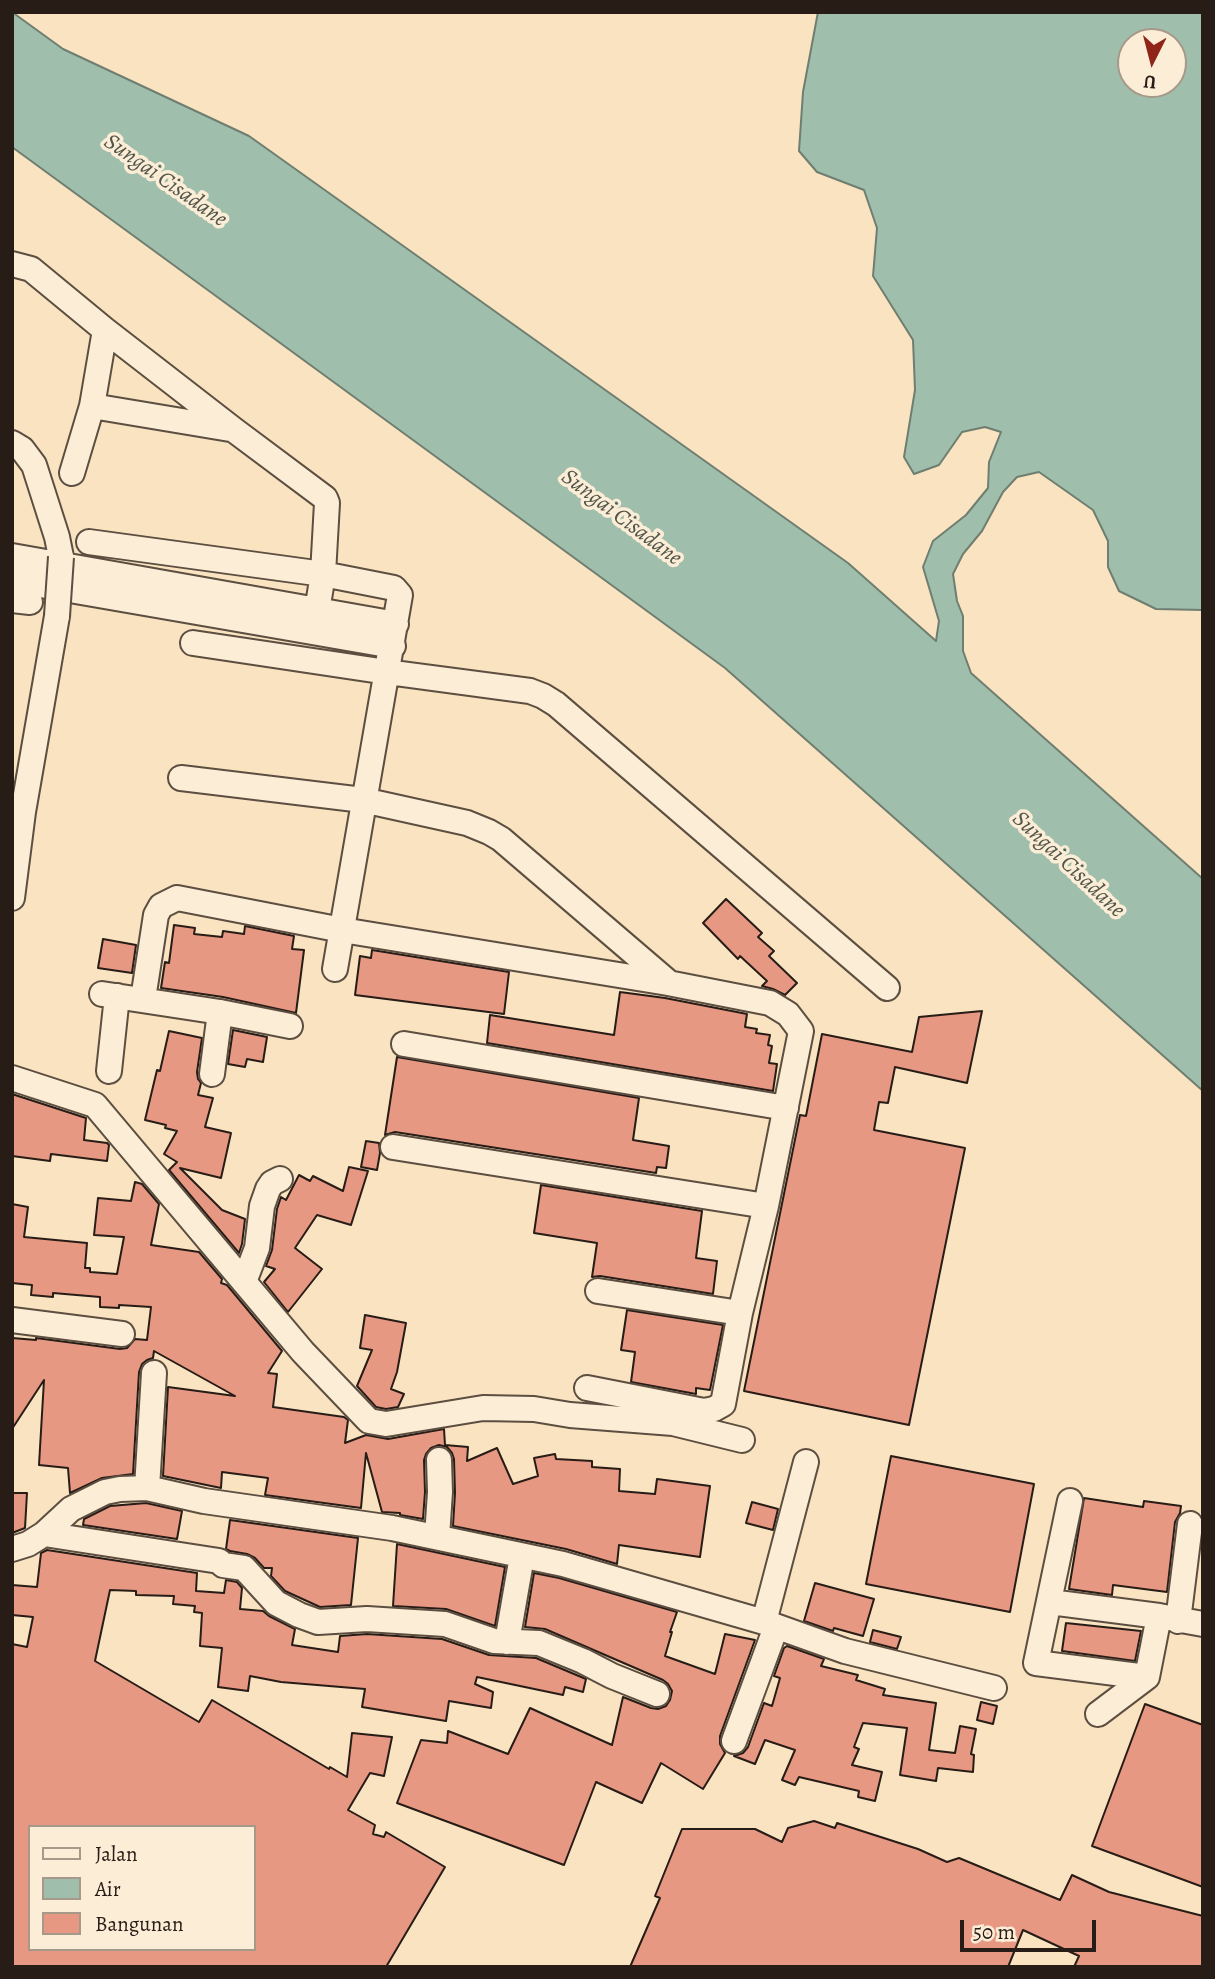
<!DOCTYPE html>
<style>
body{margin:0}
#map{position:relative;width:1215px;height:1979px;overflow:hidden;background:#fae3c0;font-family:Alegreya,serif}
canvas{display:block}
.frame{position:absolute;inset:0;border:14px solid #271c16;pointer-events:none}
.legend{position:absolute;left:28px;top:1825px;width:228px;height:126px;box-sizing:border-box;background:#fcedd6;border:2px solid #a79989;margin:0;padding:9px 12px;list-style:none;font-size:21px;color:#271c16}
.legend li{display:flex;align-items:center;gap:14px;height:35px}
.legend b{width:35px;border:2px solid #a79989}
.north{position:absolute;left:1117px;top:28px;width:70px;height:70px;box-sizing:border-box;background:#fcedd6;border:2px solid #a79989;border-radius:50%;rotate:186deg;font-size:19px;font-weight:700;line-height:28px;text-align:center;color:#271c16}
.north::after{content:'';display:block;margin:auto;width:24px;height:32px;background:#8f2418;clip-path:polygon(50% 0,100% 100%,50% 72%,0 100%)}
.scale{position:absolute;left:960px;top:1920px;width:136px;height:32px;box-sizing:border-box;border:4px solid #271c16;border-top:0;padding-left:9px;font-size:21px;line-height:24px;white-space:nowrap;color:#271c16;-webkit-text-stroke:5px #fcedd6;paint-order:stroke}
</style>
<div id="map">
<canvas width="1215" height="1979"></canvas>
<div class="frame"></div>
<ul class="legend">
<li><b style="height:9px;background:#fcedd6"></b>Jalan</li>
<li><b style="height:19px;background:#9fbfac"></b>Air</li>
<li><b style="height:19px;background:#e69883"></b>Bangunan</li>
</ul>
<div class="north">U</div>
<div class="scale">50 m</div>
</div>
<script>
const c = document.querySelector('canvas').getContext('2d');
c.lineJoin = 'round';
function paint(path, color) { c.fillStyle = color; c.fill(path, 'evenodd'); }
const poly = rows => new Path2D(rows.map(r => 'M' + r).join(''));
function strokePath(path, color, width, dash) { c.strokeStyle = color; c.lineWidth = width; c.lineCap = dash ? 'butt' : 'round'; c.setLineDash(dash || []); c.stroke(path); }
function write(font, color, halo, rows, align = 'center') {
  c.font = font + ' Alegreya,serif'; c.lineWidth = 7; c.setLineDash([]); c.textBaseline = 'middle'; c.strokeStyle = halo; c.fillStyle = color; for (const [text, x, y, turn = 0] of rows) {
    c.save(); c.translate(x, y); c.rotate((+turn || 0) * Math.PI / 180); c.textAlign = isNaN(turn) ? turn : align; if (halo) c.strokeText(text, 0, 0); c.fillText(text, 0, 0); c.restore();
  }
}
const water = poly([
 [12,12,63,49,249,136,848,563,936,641,939,621,923,567,933,541,966,515,988,488,989,462,1001,432,985,427,962,432,939,465,914,474,904,457,915,390,913,340,873,276,877,228,864,190,817,172,799,151,803,92,818,12,1203,12,1203,610,1156,609,1119,591,1108,567,1108,541,1093,510,1039,472,1017,477,1003,492,982,531,963,554,953,574,957,601,963,616,963,651,971,673,1203,879,1203,1091,725,668,12,147,12,12],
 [1131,42,1173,42,1173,84,1131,84,1131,42]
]);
const building = poly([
 [726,899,762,933,758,937,774,951,769,956,797,983,785,995,773,989,762,986,767,981,740,956,738,959,703,923,726,899],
 [174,925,195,928,194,934,222,937,223,931,244,934,245,926,294,936,292,949,304,950,296,1013,223,997,161,988,165,962,169,963,174,925],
 [103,939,136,945,132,973,98,968,103,939],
 [372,950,509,972,504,1014,355,995,360,956,371,958,372,950],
 [620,992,665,998,747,1014,745,1027,757,1029,756,1033,770,1035,768,1045,772,1046,769,1063,777,1064,773,1091,487,1043,490,1015,614,1035,620,992],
 [982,1011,967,1083,895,1067,888,1103,879,1102,874,1130,965,1148,909,1425,744,1391,800,1115,806,1116,822,1034,912,1052,919,1017,982,1011],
 [233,1030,267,1037,263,1062,247,1059,245,1067,228,1064,233,1030],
 [169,1031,202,1038,197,1072,198,1079,201,1083,198,1095,213,1098,205,1127,231,1133,221,1178,180,1168,222,1210,245,1219,242,1244,239,1253,169,1170,177,1162,164,1154,177,1131,165,1128,166,1125,145,1120,157,1070,160,1071,169,1031],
 [397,1057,639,1098,633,1140,669,1146,666,1168,657,1167,656,1173,395,1132,385,1135,397,1057],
 [12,1094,86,1118,84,1140,107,1143,109,1145,107,1161,51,1154,50,1161,12,1156,12,1094],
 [366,1141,379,1143,380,1153,377,1170,361,1167,366,1141],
 [349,1167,368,1171,351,1225,317,1215,295,1248,322,1269,288,1312,264,1282,275,1269,266,1266,272,1250,277,1209,281,1197,286,1200,299,1175,310,1181,313,1176,343,1191,349,1167],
 [135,1182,142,1184,159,1204,151,1245,199,1252,222,1279,221,1283,227,1285,282,1351,268,1373,277,1374,273,1407,344,1417,348,1420,345,1443,366,1435,388,1439,444,1429,445,1445,468,1447,467,1461,497,1448,513,1484,538,1476,534,1458,555,1454,556,1459,592,1461,592,1467,620,1469,619,1491,655,1494,657,1479,710,1486,700,1557,619,1545,617,1564,566,1549,453,1526,455,1493,454,1459,452,1453,447,1447,439,1445,431,1448,426,1454,424,1460,425,1492,423,1519,400,1515,400,1513,382,1512,366,1453,361,1508,265,1495,268,1478,222,1472,221,1488,163,1476,168,1387,235,1396,154,1351,153,1358,147,1360,142,1364,139,1372,133,1474,102,1478,70,1493,68,1468,39,1465,44,1380,12,1429,12,1338,36,1340,36,1338,120,1349,127,1348,135,1339,147,1340,151,1307,119,1305,119,1308,100,1307,100,1297,53,1293,53,1297,31,1295,32,1285,12,1283,12,1204,28,1207,24,1237,87,1243,85,1268,90,1268,90,1272,117,1274,124,1237,94,1235,98,1198,131,1201,135,1182],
 [541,1185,702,1211,696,1258,717,1261,713,1294,600,1276,592,1277,597,1243,534,1233,541,1185],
 [627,1310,723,1325,710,1390,696,1388,696,1394,631,1382,635,1352,621,1350,627,1310],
 [365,1315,406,1323,397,1372,391,1389,404,1394,398,1407,386,1409,376,1407,357,1386,372,1350,360,1348,365,1315],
 [891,1456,1034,1484,1010,1612,866,1584,891,1456],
 [12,1493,27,1493,25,1528,12,1533,12,1493],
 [1084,1498,1143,1507,1144,1501,1181,1506,1180,1513,1175,1522,1167,1592,1113,1585,1112,1595,1069,1589,1084,1498],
 [752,1502,778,1509,773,1530,746,1523,752,1502],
 [146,1503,182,1511,177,1539,83,1525,84,1519,110,1506,146,1503],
 [230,1520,358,1538,351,1605,320,1607,285,1591,271,1576,272,1568,264,1568,255,1558,247,1554,230,1551,226,1549,230,1520],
 [397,1544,505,1567,495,1626,446,1609,393,1606,397,1544],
 [47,1550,197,1573,196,1591,224,1593,226,1580,237,1582,242,1588,240,1609,263,1611,269,1616,295,1629,292,1645,338,1652,340,1636,367,1634,442,1639,489,1655,536,1658,586,1679,583,1692,565,1687,563,1695,477,1677,475,1684,493,1692,491,1708,449,1701,446,1721,362,1707,365,1689,281,1682,250,1676,248,1691,218,1687,222,1648,200,1646,202,1613,194,1612,195,1606,173,1604,174,1596,136,1595,136,1591,110,1590,95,1661,199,1722,212,1700,329,1769,330,1767,347,1777,352,1733,392,1737,384,1776,370,1773,348,1810,375,1825,373,1834,384,1837,386,1832,445,1867,386,1967,12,1967,12,1644,27,1647,33,1617,12,1615,12,1585,37,1587,41,1553,47,1550],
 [30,1827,254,1827,254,1949,30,1949,30,1827],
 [534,1573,559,1578,677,1612,670,1632,672,1632,665,1656,715,1674,725,1634,755,1640,720,1736,720,1744,725,1753,703,1789,661,1763,642,1803,596,1782,564,1865,397,1803,421,1740,447,1743,448,1731,508,1754,530,1708,612,1745,623,1697,651,1708,658,1709,666,1706,670,1700,672,1691,668,1684,663,1680,545,1629,525,1627,534,1573],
 [815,1583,874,1599,863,1636,834,1628,833,1631,804,1621,815,1583],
 [1066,1623,1141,1631,1135,1661,1062,1651,1066,1623],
 [873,1630,901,1637,897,1649,870,1642,873,1630],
 [787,1646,824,1659,821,1666,858,1675,856,1680,885,1689,883,1695,936,1703,929,1750,955,1753,960,1726,976,1729,971,1754,974,1755,973,1772,938,1768,936,1781,900,1775,907,1728,863,1723,854,1747,859,1749,852,1765,882,1772,875,1801,858,1797,859,1791,799,1777,795,1785,782,1780,795,1750,765,1740,755,1764,734,1756,743,1753,748,1747,764,1703,772,1706,780,1678,774,1676,784,1648,787,1646],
 [981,1702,997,1706,993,1724,977,1720,981,1702],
 [1145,1704,1203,1725,1203,1887,1092,1846,1145,1704],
 [814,1821,835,1828,837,1823,918,1849,947,1862,959,1858,1060,1900,1072,1875,1109,1892,1203,1916,1203,1967,1074,1967,1079,1956,1023,1930,1008,1967,630,1967,660,1898,655,1896,682,1829,755,1829,782,1842,788,1828,814,1821]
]);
const minor = poly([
 [12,264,31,269,105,330,234,430,325,498,327,503,323,574,317,611],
 [92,406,230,429],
 [12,443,22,449,34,465,57,537,61,557],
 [72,473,92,406,105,330],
 [89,542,323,574,394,588,400,595,335,969],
 [12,556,396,624],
 [12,580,393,646],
 [12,600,30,602],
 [193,643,387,672,530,691,543,696,556,704,887,988],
 [181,778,363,800,467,823,489,832,501,839,668,982],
 [12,898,23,812,57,616],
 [102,994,220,1012,290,1026],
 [143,999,156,915,161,906,177,898,342,930,668,983,770,1003,788,1014,801,1031,766,1206,740,1313,723,1404,714,1409,704,1411,587,1388],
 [404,1044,786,1108],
 [109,1071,117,996],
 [212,1074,220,1012],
 [12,1078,95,1105,303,1352,369,1421,386,1424,483,1408,534,1409,570,1415,673,1423,742,1440],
 [393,1147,766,1206],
 [244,1282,257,1248,262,1206,268,1189,272,1183,280,1179],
 [598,1291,740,1313],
 [12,1320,122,1334],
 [147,1488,154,1373],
 [1070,1501,1036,1663,1147,1677],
 [44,1534,219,1561,223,1565,244,1568,276,1603,299,1615,318,1622,367,1619,445,1624,494,1641,539,1643,583,1661,612,1676,657,1694],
 [437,1537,440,1492,439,1460],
 [12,1549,28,1544,44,1534,71,1509,105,1492,120,1489,147,1488,204,1501,392,1528,563,1564,764,1622,845,1651,994,1688],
 [1050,1602,1159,1616],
 [1178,1621,1190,1524],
 [764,1622,806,1462],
 [507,1642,522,1556],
 [1098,1714,1147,1677,1159,1616,1203,1624],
 [734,1741,776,1627]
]);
const minorBridge = poly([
 [57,616,61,557]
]);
const waterNames = [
 ["Sungai Cisadane",165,181,35],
 ["Sungai Cisadane",621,518,37],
 ["Sungai Cisadane",1068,865,43]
];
paint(water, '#9fbfac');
strokePath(water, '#6f7e70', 2);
paint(building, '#e69883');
strokePath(building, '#271c16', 2);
strokePath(minor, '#5c4e40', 28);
strokePath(minor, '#fcedd6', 24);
strokePath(minorBridge, '#5c4e40', 28, []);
strokePath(minorBridge, '#fcedd6', 24);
write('italic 23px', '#51554a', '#fcedd6', waterNames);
</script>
